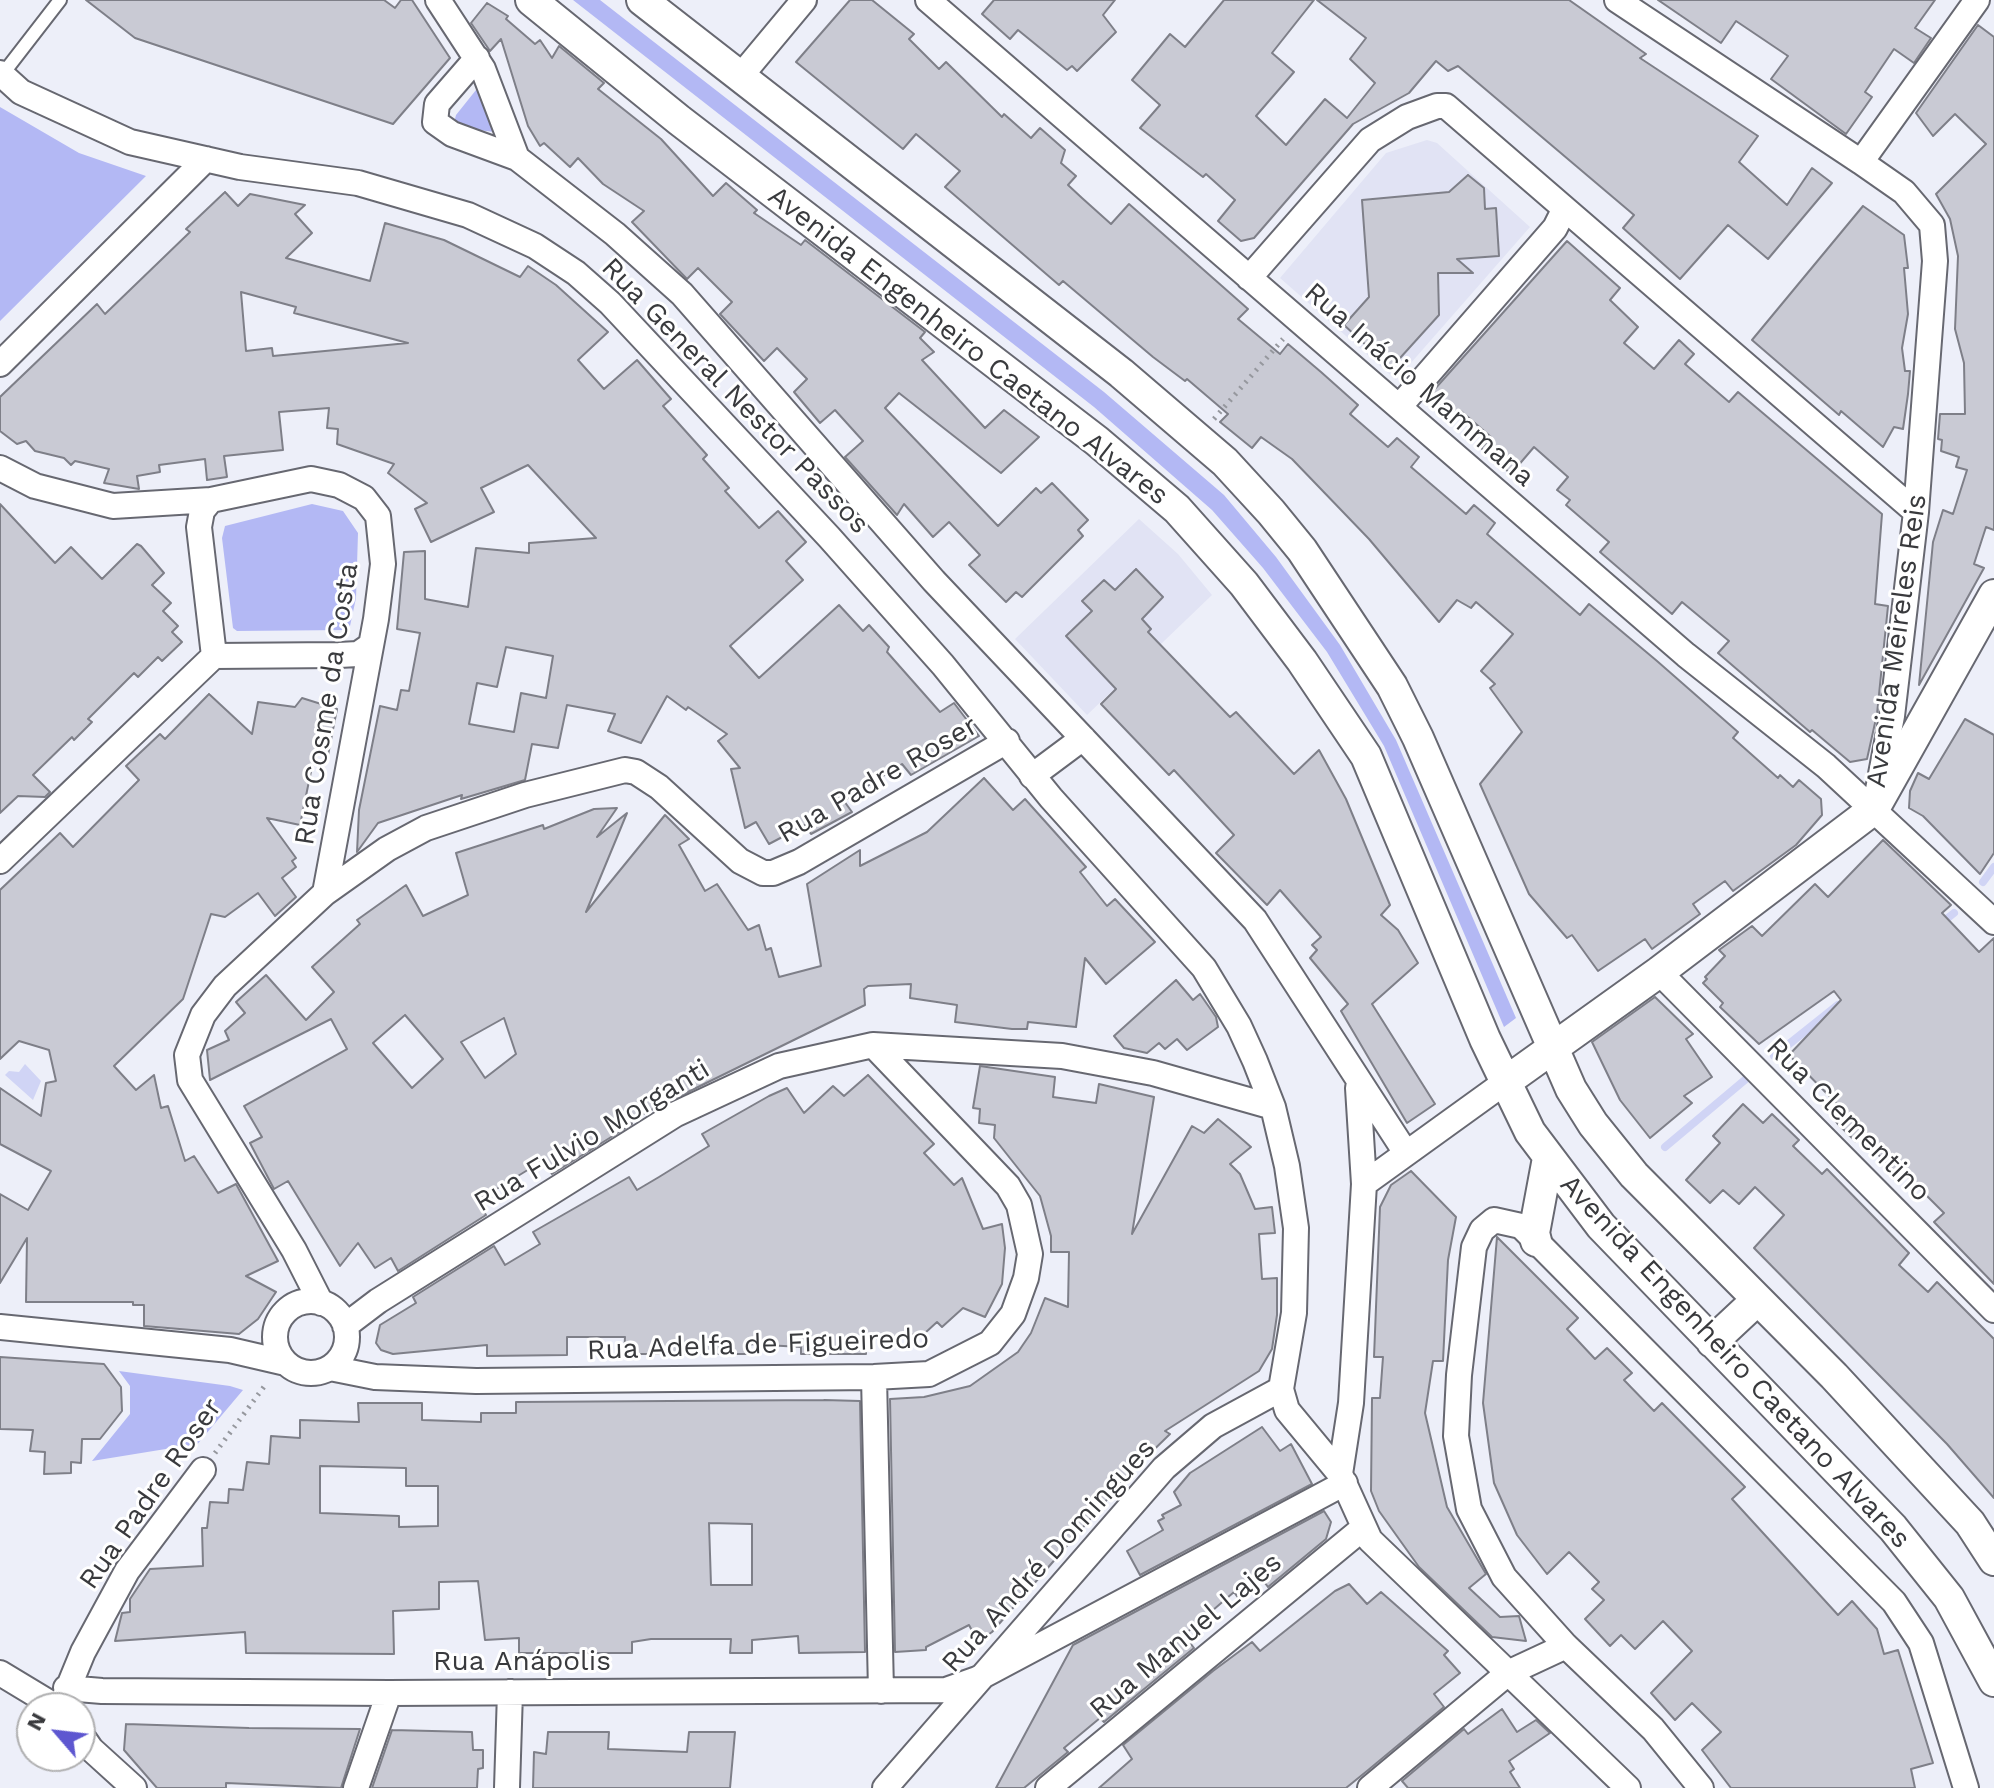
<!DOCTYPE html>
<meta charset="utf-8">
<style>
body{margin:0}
#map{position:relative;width:1994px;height:1788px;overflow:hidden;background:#edeff9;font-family:"Work Sans",sans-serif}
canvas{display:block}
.north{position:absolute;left:16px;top:1692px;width:80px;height:80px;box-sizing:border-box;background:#fff;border:2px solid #b0b0b1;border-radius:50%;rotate:298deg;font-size:22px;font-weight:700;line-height:32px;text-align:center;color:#393a3d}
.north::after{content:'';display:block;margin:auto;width:28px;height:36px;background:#5e57d0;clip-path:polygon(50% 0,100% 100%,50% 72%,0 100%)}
</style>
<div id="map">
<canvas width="1994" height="1788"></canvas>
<div class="north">N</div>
</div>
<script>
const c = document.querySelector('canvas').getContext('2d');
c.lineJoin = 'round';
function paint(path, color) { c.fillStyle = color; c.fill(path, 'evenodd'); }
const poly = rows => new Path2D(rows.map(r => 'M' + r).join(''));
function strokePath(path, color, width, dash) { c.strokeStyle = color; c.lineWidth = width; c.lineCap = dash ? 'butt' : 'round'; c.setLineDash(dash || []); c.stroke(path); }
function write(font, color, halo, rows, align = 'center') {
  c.font = font + ' "Work Sans",sans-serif'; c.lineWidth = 6; c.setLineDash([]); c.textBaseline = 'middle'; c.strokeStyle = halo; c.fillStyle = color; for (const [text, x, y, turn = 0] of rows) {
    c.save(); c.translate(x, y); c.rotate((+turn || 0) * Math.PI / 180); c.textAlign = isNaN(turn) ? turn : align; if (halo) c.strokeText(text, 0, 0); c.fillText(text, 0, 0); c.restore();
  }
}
const built = poly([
 [1427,140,1437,143,1530,227,1396,380,1280,278,1386,153],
 [1139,519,1178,554,1212,595,1087,715,1015,639]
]);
const green = poly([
 [573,0,600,0,1104,392,1224,495,1276,557,1340,645,1396,740,1516,1018,1504,1027,1384,746,1327,652,1263,568,1212,510,1094,407],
 [476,90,482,92,495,132,459,128,454,123,456,115],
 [0,107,79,153,146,176,0,321],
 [312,504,343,511,358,533,356,598,350,626,346,630,237,631,233,628,222,538,225,526],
 [119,1371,230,1386,243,1390,190,1453,178,1447,92,1461,130,1414,130,1386]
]);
const water = poly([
 [25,1064,41,1081,33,1100,5,1075,9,1071,19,1072]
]);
const stream = poly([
 [1983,882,1994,867],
 [1939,925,1954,913],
 [1774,1056,1838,1005],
 [1665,1147,1746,1079]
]);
const building = poly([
 [86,0,384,0,395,8,401,0,412,0,450,58,393,124,135,38,86,0],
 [850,0,872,0,914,34,909,39,939,69,946,62,1002,117,1004,114,1031,138,1040,128,1065,150,1061,163,1076,176,1068,185,1082,198,1111,224,1129,204,1248,309,1238,319,1280,354,1288,344,1321,372,1358,405,1350,414,1373,434,1388,447,1397,438,1419,457,1411,467,1466,514,1474,505,1495,523,1487,534,1580,615,1589,604,1657,661,1738,732,1733,738,1778,778,1780,775,1793,787,1799,780,1821,799,1822,815,1796,845,1733,891,1725,881,1693,904,1700,914,1652,949,1645,939,1598,971,1572,935,1567,938,1529,894,1480,784,1522,732,1490,688,1495,684,1481,671,1513,634,1476,602,1471,608,1457,600,1439,622,1369,539,1292,459,1261,437,1252,448,1220,422,1228,414,1187,379,1185,381,1153,357,1063,281,1059,285,945,187,960,171,916,134,903,149,796,62,850,0],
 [994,0,1115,0,1103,15,1116,32,1077,71,1072,66,1067,70,1018,30,1010,39,982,14,994,0],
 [1224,0,1314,0,1272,53,1294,72,1256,116,1286,145,1325,99,1347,118,1375,83,1350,59,1366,38,1317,0,1569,0,1646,54,1640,58,1758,136,1739,162,1787,205,1812,168,1832,183,1768,259,1728,225,1680,279,1623,228,1634,215,1458,66,1448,71,1436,61,1409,93,1353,124,1254,238,1241,241,1218,221,1235,200,1206,174,1203,177,1140,128,1160,105,1132,80,1170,34,1185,47,1224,0],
 [1658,0,1935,0,1915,28,1931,38,1914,63,1894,49,1865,92,1872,97,1846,134,1771,79,1788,56,1736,21,1721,43,1658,0],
 [487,3,508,16,506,19,535,44,540,40,552,58,559,46,604,83,598,89,661,139,713,196,726,183,757,210,754,213,801,245,805,240,925,332,920,338,934,352,922,360,985,428,1004,410,1039,437,1001,473,899,393,885,408,998,526,1036,488,1041,493,1052,483,1088,520,1078,530,1083,536,1022,597,1016,592,1006,602,969,565,980,555,949,522,933,537,904,504,897,515,845,457,863,441,835,410,820,423,794,392,807,379,777,348,764,361,720,314,732,302,698,268,687,279,632,222,644,211,603,184,578,158,570,167,544,143,540,146,528,126,501,39,490,51,471,23,487,3],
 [1978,25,1994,37,1994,530,1986,527,1974,564,1984,568,1919,685,1933,542,1943,510,1953,514,1967,470,1956,467,1959,457,1941,451,1942,440,1938,439,1940,414,1965,414,1964,363,1955,329,1958,256,1950,219,1936,194,1986,144,1955,114,1933,136,1916,113,1978,25],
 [1468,175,1484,188,1485,209,1496,208,1499,256,1457,259,1473,273,1438,273,1439,315,1391,368,1344,325,1369,297,1362,200,1449,192,1468,175],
 [225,192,238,206,250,194,305,205,295,214,312,233,286,258,370,281,385,223,444,240,520,277,528,266,556,285,608,332,578,360,604,389,637,360,671,399,663,406,707,455,703,459,729,488,725,491,759,528,778,511,806,542,786,561,803,580,730,646,759,678,839,605,863,631,869,625,889,647,887,652,940,712,954,703,979,736,911,775,902,764,844,801,852,812,811,834,805,825,769,844,756,822,745,828,731,769,740,768,718,741,727,734,688,707,686,710,667,696,641,743,608,731,615,714,567,705,558,748,532,744,525,780,461,799,462,795,378,823,357,852,359,810,380,706,397,710,401,690,409,691,420,633,397,629,404,552,425,551,425,599,468,607,476,548,529,553,529,543,596,538,528,465,481,488,494,512,431,542,415,509,427,503,388,473,394,464,337,444,338,429,327,428,329,408,279,412,283,450,224,456,227,477,207,480,205,459,159,465,160,472,137,476,139,489,104,483,109,469,75,461,71,465,64,458,35,451,26,441,17,444,0,431,0,397,97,304,105,314,190,232,186,229,225,192],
 [241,292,296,307,294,313,408,343,273,356,272,348,246,351,241,292],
 [506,647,553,656,546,698,521,693,514,732,469,724,477,683,497,687,506,647],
 [1863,206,1904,235,1908,268,1904,268,1908,314,1902,348,1905,371,1910,371,1908,394,1903,429,1894,427,1883,447,1841,411,1839,415,1752,340,1863,206],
 [1567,241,1620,288,1610,300,1638,327,1624,343,1654,369,1679,340,1694,354,1685,364,1729,402,1738,392,1882,514,1875,604,1888,606,1877,714,1867,759,1850,762,1812,730,1810,732,1718,653,1729,641,1682,602,1672,614,1600,552,1609,542,1566,505,1570,500,1557,490,1568,477,1534,447,1511,474,1481,448,1491,437,1461,411,1451,422,1425,400,1567,241],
 [0,504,55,563,71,547,102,579,137,544,141,546,164,573,152,585,171,603,163,611,178,626,172,632,182,642,162,661,158,657,138,677,134,673,88,719,92,722,74,740,72,737,33,775,50,792,45,797,18,796,0,813,0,504],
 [1136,569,1163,597,1142,619,1151,629,1148,632,1230,717,1236,712,1294,774,1319,750,1346,799,1390,905,1381,915,1398,930,1418,963,1372,1004,1435,1104,1407,1123,1341,1011,1348,1004,1310,958,1317,950,1312,945,1321,937,1280,890,1267,905,1216,853,1234,835,1174,770,1169,775,1101,704,1116,689,1066,636,1092,611,1082,601,1104,580,1115,590,1136,569],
 [209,694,252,734,258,702,295,707,302,698,337,709,328,755,315,752,300,825,267,818,296,858,292,861,296,867,282,878,296,897,275,916,258,893,225,917,211,914,183,999,114,1066,136,1090,154,1075,161,1108,168,1106,185,1161,194,1156,218,1193,236,1184,278,1261,246,1276,276,1292,258,1319,239,1334,144,1326,144,1305,133,1305,133,1302,26,1302,27,1238,0,1283,0,1194,28,1210,51,1171,0,1144,0,1088,41,1116,46,1083,56,1081,49,1050,19,1041,0,1059,0,890,60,833,73,847,139,780,126,766,160,734,165,739,209,694],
 [1965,719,1994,735,1994,853,1980,874,1923,816,1909,808,1910,791,1918,773,1929,779,1965,719],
 [984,778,1013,810,1025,799,1086,867,1080,872,1107,906,1115,899,1155,942,1106,984,1085,958,1076,1027,1028,1022,1027,1029,1012,1029,955,1022,957,1005,910,998,911,984,868,986,864,989,865,1005,631,1120,632,1124,552,1174,544,1160,477,1201,486,1215,398,1271,391,1258,375,1268,358,1243,340,1266,288,1181,274,1189,250,1143,262,1137,244,1106,347,1049,331,1019,210,1080,207,1050,229,1040,225,1031,245,1013,236,1002,266,975,306,1020,334,992,312,967,360,924,357,920,406,885,423,916,468,895,456,853,543,825,544,829,594,809,617,808,597,837,627,813,586,912,665,815,689,839,679,845,705,891,717,884,748,930,759,925,766,950,771,948,779,977,821,966,807,884,860,850,860,866,927,832,984,778],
 [405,1015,443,1059,412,1088,373,1043,405,1015],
 [504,1018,516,1054,485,1078,461,1042,504,1018],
 [1883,840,1951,905,1942,913,1979,952,1994,938,1994,1284,1934,1222,1944,1213,1903,1172,1899,1176,1861,1137,1856,1142,1837,1123,1832,1115,1840,1107,1789,1055,1841,1000,1834,991,1759,1044,1720,1007,1723,1003,1703,983,1707,979,1705,977,1725,956,1719,950,1752,926,1762,936,1815,884,1828,897,1883,840],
 [1176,980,1193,1000,1200,994,1216,1017,1218,1027,1187,1050,1177,1039,1165,1049,1159,1043,1147,1053,1124,1048,1114,1036,1176,980],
 [1655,997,1693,1034,1686,1039,1712,1077,1684,1096,1692,1103,1650,1138,1620,1100,1592,1042,1655,997],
 [980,1066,1055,1077,1053,1097,1096,1103,1099,1084,1154,1097,1132,1234,1192,1126,1204,1133,1218,1119,1235,1133,1251,1147,1230,1164,1240,1174,1255,1209,1272,1207,1275,1233,1259,1234,1262,1279,1277,1278,1277,1315,1272,1349,1259,1371,1165,1431,1170,1434,1131,1472,992,1632,978,1642,969,1625,926,1647,926,1650,895,1652,890,1399,924,1397,970,1386,1018,1352,1031,1333,1045,1298,1068,1307,1069,1252,1051,1252,1051,1236,1040,1196,994,1138,995,1125,979,1123,980,1109,973,1108,980,1066],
 [868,1075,934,1144,924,1153,954,1185,962,1178,983,1229,1002,1224,1005,1248,1002,1284,985,1317,963,1308,942,1327,937,1322,925,1333,866,1340,866,1354,801,1354,801,1347,748,1344,747,1354,624,1354,625,1337,567,1337,567,1355,487,1356,487,1345,393,1354,381,1350,376,1343,380,1325,416,1303,413,1297,494,1246,505,1265,540,1244,533,1232,629,1177,637,1190,659,1177,709,1146,702,1134,769,1096,787,1088,804,1113,833,1086,844,1096,868,1075],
 [1743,1104,1763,1123,1772,1114,1799,1140,1793,1146,1822,1174,1827,1169,1909,1253,1899,1265,1928,1292,1937,1282,1994,1339,1994,1498,1947,1444,1754,1248,1784,1215,1755,1187,1739,1204,1723,1190,1710,1203,1686,1180,1720,1143,1713,1136,1743,1104],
 [1411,1171,1456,1217,1448,1260,1443,1361,1433,1361,1425,1413,1447,1507,1486,1574,1469,1588,1500,1617,1519,1616,1526,1641,1492,1637,1419,1567,1379,1511,1371,1491,1372,1398,1380,1398,1383,1357,1374,1357,1380,1207,1391,1185,1411,1171],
 [1497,1237,1578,1318,1567,1329,1595,1359,1607,1348,1632,1373,1624,1380,1654,1411,1662,1403,1745,1487,1732,1499,1838,1615,1852,1601,1877,1629,1884,1654,1898,1650,1933,1763,1911,1769,1915,1788,1731,1788,1702,1750,1721,1732,1692,1703,1675,1720,1651,1693,1692,1651,1663,1621,1635,1649,1621,1635,1610,1646,1585,1619,1604,1600,1592,1589,1599,1582,1569,1552,1547,1574,1517,1535,1494,1483,1483,1403,1497,1237],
 [0,1357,104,1364,121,1387,122,1411,100,1439,82,1439,81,1463,71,1462,71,1473,44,1474,45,1452,30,1451,33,1430,0,1429,0,1357],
 [824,1400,860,1401,865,1652,799,1653,798,1636,752,1640,752,1653,730,1653,731,1639,651,1639,632,1642,632,1653,519,1653,519,1638,485,1640,478,1581,439,1582,439,1609,393,1611,394,1654,246,1653,245,1632,115,1641,122,1613,130,1612,130,1599,150,1569,203,1566,202,1528,207,1528,210,1502,228,1503,229,1489,243,1490,247,1462,269,1464,271,1436,300,1438,300,1420,359,1422,358,1403,422,1403,422,1420,481,1422,481,1413,516,1413,516,1402,824,1400],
 [320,1466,406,1468,406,1486,438,1486,438,1526,399,1527,399,1516,320,1513,320,1466],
 [709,1523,752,1524,752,1585,711,1585,709,1523],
 [1262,1427,1280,1451,1291,1444,1312,1484,1140,1575,1127,1551,1163,1530,1158,1521,1164,1518,1162,1515,1181,1505,1174,1492,1190,1473,1262,1427],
 [1324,1511,1331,1522,1326,1539,1268,1587,1262,1579,1239,1599,1234,1592,1184,1635,1194,1648,1104,1722,1100,1718,1064,1748,1068,1752,1024,1788,996,1788,1073,1645,1324,1511],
 [1349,1584,1367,1604,1381,1592,1448,1651,1444,1655,1460,1673,1434,1694,1444,1707,1367,1771,1346,1788,1099,1788,1132,1759,1123,1745,1213,1671,1252,1642,1260,1651,1335,1591,1349,1584],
 [1502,1709,1517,1732,1536,1720,1550,1733,1509,1761,1514,1769,1510,1772,1520,1788,1408,1788,1402,1781,1464,1729,1468,1734,1502,1709],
 [126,1724,249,1728,360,1729,341,1788,226,1783,226,1788,157,1788,124,1750,126,1724],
 [392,1730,472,1732,473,1750,483,1750,483,1768,478,1769,477,1788,372,1788,392,1730],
 [548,1732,609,1732,608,1749,687,1752,689,1732,735,1732,730,1788,533,1788,534,1752,546,1754,548,1732]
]);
const path = poly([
 [1214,419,1283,339],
 [215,1453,266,1384]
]);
const service = poly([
 [2,75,60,0]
]);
const minor = poly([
 [438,0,483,69,517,158],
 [928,0,1686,655,1826,766,1994,922],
 [1617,0,1861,162,1904,192,1932,225,1935,261,1916,512,1892,716,1877,795],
 [477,58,437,104,435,122,452,134,517,158,615,234,682,294,934,581,1255,920,1406,1153],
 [0,73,21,92,130,142,240,167,358,183,468,215,535,246,576,273,610,303,829,537,943,665,1051,798,1204,968,1239,1026,1255,1061,1273,1107,1287,1166,1296,1228,1294,1313,1281,1389,1287,1410,1340,1474,1370,1540,1628,1788],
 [739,78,804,0],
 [1861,162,1977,0],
 [1249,278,1370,140,1407,117,1437,106,1446,106,1916,512],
 [0,364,206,159],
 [1399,407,1555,228,1563,212,1560,205],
 [0,468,35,486,113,506,211,500,311,479,339,485,364,498,378,516,383,564,376,619,325,893],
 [211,500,202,511,199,527,214,656],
 [214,656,339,655,358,654,371,645],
 [1032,776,1083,738],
 [0,861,214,656],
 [1659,972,1994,1310],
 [1364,1184,1504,1083],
 '275 1337a36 36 0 1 1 72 0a36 36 0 1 1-72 0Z',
 [321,1303,294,1250,190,1080,187,1055,203,1015,225,986,325,893,387,849,426,828,525,795,625,770,636,772,659,787,740,861,763,873,773,873,799,862,1007,741],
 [345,1326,378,1301,676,1114,779,1066,873,1045,1062,1056,1153,1073,1273,1107],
 [0,1327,230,1350,286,1363],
 [330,1368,375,1377,476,1381,874,1377,929,1374,990,1343,1013,1314,1026,1278,1030,1254,1019,1205,1008,1186,873,1045],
 [874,1377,881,1691],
 [1340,1474,1351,1403,1364,1184,1358,1088],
 [0,1673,58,1708],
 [66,1688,102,1691,389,1693,946,1690,977,1679,1345,1483],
 [60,1708,83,1652,127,1571,203,1470],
 [80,1733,91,1749,134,1788],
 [356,1788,389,1693],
 [507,1788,510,1692],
 [885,1788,1164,1468,1213,1426,1281,1389],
 [1048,1788,1362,1529],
 [1370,1788,1508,1673,1566,1646],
 [1701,1788,1653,1729,1566,1646,1504,1577,1469,1509,1456,1436,1459,1375,1474,1247,1482,1230,1494,1220,1521,1226,1545,1250,1894,1602,1921,1643,1966,1788]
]);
const tertiary = poly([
 [531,0,679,120,1097,441,1177,509,1244,584,1302,661,1366,756,1485,1039,1530,1132,1601,1226,1893,1528,1949,1598,1994,1681],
 [642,0,1121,373,1225,462,1271,512,1302,550,1392,686,1418,738,1571,1089,1593,1124,1634,1175,1834,1376,1970,1523,1994,1560],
 [1504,1083,1659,972,1874,809,1994,595],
 [1536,1241,1534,1233,1548,1158],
 [1712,1342,1757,1300]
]);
const streetNames = [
 ["Avenida Engenheiro Caetano Alvares",968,346,38],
 ["Rua Inácio Mammana",1419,385,41],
 ["Rua General Nestor Passos",735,396,46],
 ["Avenida Meireles Reis",1897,641,-82],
 ["Rua Cosme da Costa",327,704,-81],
 ["Rua Padre Roser",878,780,-30],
 ["Rua Clementino",1848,1120,45],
 ["Rua Fulvio Morganti",592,1136,-31],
 ["Rua Adelfa de Figueiredo",758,1345,-2],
 ["Avenida Engenheiro Caetano Alvares",1735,1362,47],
 ["Rua Padre Roser",151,1494,-55],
 ["Rua André Domingues",1049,1556,-48],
 ["Rua Manuel Lajes",1186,1636,-40],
 ["Rua Anápolis",522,1662]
];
paint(built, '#e1e3f4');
paint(green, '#b3b8f4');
paint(water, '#d0d4f5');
strokePath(stream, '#d0d4f5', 8);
paint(building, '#c9cad4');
strokePath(building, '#7e7f88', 2);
strokePath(service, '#676871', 16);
strokePath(minor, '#676871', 28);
strokePath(tertiary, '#676871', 34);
strokePath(path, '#96989e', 5, [2, 6]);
strokePath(service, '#fff', 12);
strokePath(minor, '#fff', 24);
strokePath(tertiary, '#fff', 30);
write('28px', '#393a3d', '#fff', streetNames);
</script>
